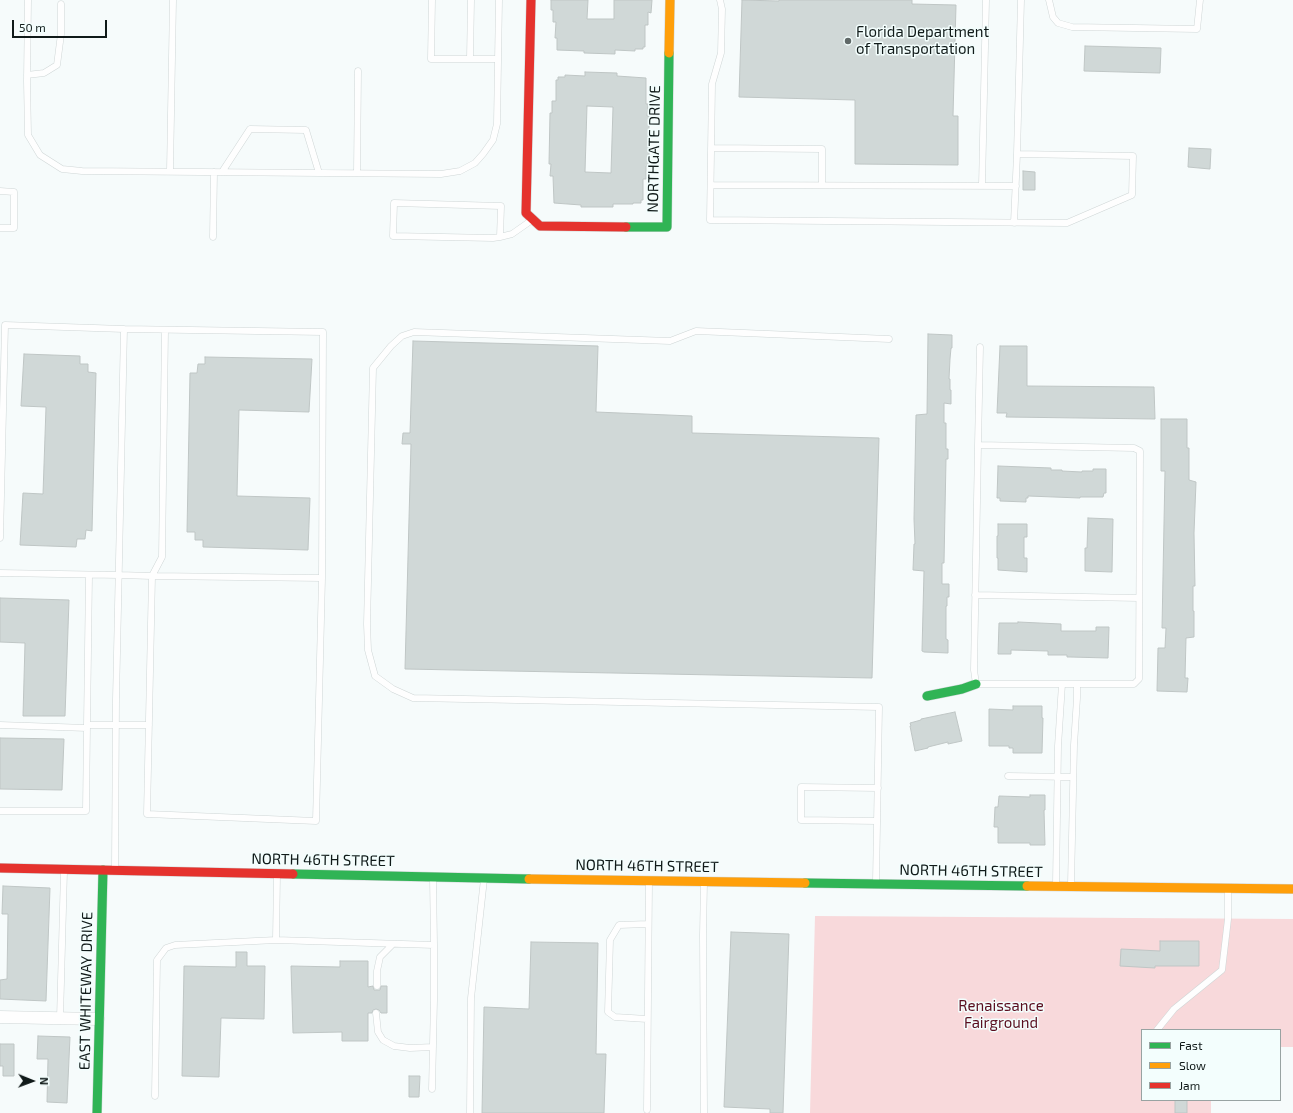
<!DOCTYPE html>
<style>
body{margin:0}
#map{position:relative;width:1293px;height:1113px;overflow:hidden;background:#f6fbfb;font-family:"Exo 2",sans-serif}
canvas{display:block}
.legend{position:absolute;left:1141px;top:1029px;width:140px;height:72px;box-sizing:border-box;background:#f3fefd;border:1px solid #98a3a2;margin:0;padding:5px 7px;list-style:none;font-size:12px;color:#101a19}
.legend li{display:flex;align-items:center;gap:8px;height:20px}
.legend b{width:20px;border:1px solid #98a3a2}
.north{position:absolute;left:12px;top:1061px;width:40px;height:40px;-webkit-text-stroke:3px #f3fefd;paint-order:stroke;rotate:91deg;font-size:11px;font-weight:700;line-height:16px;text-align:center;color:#101a19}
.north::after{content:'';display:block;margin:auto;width:14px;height:18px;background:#101a19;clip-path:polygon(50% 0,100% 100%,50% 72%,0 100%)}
.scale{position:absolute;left:12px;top:20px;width:95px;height:18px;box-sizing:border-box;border:2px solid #101a19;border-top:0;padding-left:5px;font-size:12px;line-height:14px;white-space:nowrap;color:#101a19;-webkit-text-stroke:3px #f3fefd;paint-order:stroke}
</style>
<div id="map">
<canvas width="1293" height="1113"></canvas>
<ul class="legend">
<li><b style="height:5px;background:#30b455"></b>Fast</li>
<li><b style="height:5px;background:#ff9f0a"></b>Slow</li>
<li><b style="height:5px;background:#e5322d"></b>Jam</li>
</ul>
<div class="north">N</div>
<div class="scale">50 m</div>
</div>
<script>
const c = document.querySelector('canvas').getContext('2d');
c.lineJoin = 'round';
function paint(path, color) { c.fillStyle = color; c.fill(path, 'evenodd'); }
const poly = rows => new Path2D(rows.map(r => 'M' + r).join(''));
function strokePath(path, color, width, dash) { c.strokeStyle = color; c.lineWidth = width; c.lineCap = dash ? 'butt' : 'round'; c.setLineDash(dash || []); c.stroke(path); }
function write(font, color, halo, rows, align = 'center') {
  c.font = font + ' "Exo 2",sans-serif'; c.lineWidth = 3; c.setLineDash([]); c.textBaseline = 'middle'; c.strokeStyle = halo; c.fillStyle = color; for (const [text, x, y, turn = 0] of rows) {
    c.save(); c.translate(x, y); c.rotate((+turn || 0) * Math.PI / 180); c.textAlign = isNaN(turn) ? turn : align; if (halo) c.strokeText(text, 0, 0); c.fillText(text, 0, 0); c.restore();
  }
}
const green = poly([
 [815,916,1293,919,1293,1047,1280,1047,1280,1030,1142,1030,1142,1100,1211,1100,1211,1113,810,1113]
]);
const building = poly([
 [551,0,588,0,587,19,614,19,614,0,652,0,651,13,648,12,648,25,645,25,645,47,643,47,643,49,635,49,635,51,615,50,615,54,584,53,584,51,557,50,557,38,555,38,556,22,553,22,553,10,551,10,551,0],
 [742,0,779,1,779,0,912,0,912,4,956,5,953,116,958,116,958,165,855,164,855,100,739,97,742,0],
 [1085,46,1161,48,1160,73,1084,71,1085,46],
 [585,72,617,73,617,76,646,78,646,104,648,104,647,116,649,116,649,166,646,166,646,179,643,179,643,200,641,200,641,203,633,203,633,204,613,204,613,207,581,207,581,205,554,203,553,176,550,176,551,164,549,164,550,113,552,113,552,101,556,101,556,80,558,80,558,77,565,77,565,75,585,76,585,72],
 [587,106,613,107,611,173,585,172,587,106],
 [1189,148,1211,149,1210,169,1188,167,1189,148],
 [1023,171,1035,172,1035,190,1023,190,1023,171],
 [928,334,952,335,952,348,951,348,950,359,949,379,950,379,950,390,951,390,951,404,944,403,944,423,946,423,946,449,948,449,948,459,946,459,944,563,942,563,942,584,949,584,949,597,947,597,947,606,946,606,946,639,948,640,948,653,924,652,922,651,924,571,913,570,914,544,915,544,914,519,916,415,927,414,928,334],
 [413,341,598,346,596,412,692,416,692,433,879,438,872,678,405,669,411,444,402,444,403,433,410,433,413,341],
 [1000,346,1027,346,1027,386,1154,387,1155,419,1006,417,1007,413,997,413,1000,346],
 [24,354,80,356,80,364,88,364,88,372,96,373,92,531,86,530,85,539,77,539,76,547,20,545,23,493,43,494,46,407,21,406,24,354],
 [205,357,312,359,309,412,239,410,237,496,310,498,308,550,203,547,203,540,195,540,195,532,187,532,190,373,197,373,198,364,205,364,205,357],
 [1161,419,1187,419,1187,448,1189,448,1189,480,1196,482,1194,533,1195,586,1193,586,1193,611,1194,611,1194,637,1186,638,1185,678,1188,678,1187,692,1157,691,1158,648,1165,648,1166,628,1162,628,1165,471,1161,471,1161,419],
 [998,466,1051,468,1051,470,1062,470,1062,471,1082,472,1082,471,1093,471,1093,469,1106,469,1106,493,1104,493,1103,497,1080,497,1080,498,1028,496,1028,498,1026,498,1026,502,1000,501,1000,498,997,498,998,466],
 [1088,518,1113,519,1112,572,1085,571,1085,548,1087,548,1088,518],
 [998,524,1027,524,1027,537,1024,537,1024,558,1027,558,1027,572,998,570,998,558,997,558,997,536,998,536,998,524],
 [0,598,69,600,65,716,23,716,25,643,0,642,0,598],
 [1018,622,1061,624,1061,631,1096,631,1096,627,1109,627,1108,658,1070,657,1067,657,1067,655,1048,655,1048,651,1011,650,1011,654,998,654,999,623,1018,623,1018,622],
 [1013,706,1042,706,1042,718,1043,718,1042,753,1013,753,1013,748,1009,748,1009,746,989,746,989,709,1013,710,1013,706],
 [955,712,962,741,948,744,948,742,928,747,928,748,915,751,910,726,911,726,910,723,921,720,921,719,955,712],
 [0,738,64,739,62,790,0,789,0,738],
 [1030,795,1045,795,1045,810,1044,810,1045,845,1030,845,1030,843,998,843,998,827,994,827,995,807,998,807,999,796,1030,797,1030,795],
 [3,886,50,888,46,1001,0,999,0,980,7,979,8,914,2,914,3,886],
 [731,932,789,934,783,1113,770,1113,770,1109,724,1107,731,932],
 [1160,941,1199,941,1199,966,1155,966,1155,968,1120,966,1121,949,1160,951,1160,941],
 [531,942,598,943,596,1054,606,1054,604,1113,482,1113,484,1007,529,1009,531,942],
 [236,952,247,952,247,966,265,966,264,1019,221,1018,219,1077,182,1076,184,966,236,967,236,952],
 [340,961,368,961,368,987,373,986,374,990,380,990,381,986,387,986,387,1013,381,1013,379,1010,376,1009,373,1010,372,1013,368,1013,368,1041,342,1041,342,1032,293,1033,291,966,340,967,340,961],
 [38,1036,70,1037,67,1103,47,1102,48,1059,37,1059,38,1036],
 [0,1044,14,1044,14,1076,3,1076,3,1066,0,1066,0,1044],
 [409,1076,420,1076,419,1097,409,1097,409,1076],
 [1175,1100,1187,1100,1187,1113,1175,1113,1175,1100]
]);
const lane = poly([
 [28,0,27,81,28,135,40,155,62,169,82,171,441,174,460,171,475,163,483,154,493,140,497,124,499,0],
 [432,0,431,59,470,59],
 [471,0,470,59,498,59],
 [720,0,722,9,721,53,712,84,710,220,1067,223,1132,195,1133,156,1017,154],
 [1049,0,1053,17,1058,23,1072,27,1197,29,1200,0],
 [27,75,44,73,57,65,61,34,61,4],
 [711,148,822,149,822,185],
 [170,171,173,0],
 [222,172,250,129,306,130,319,173],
 [357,173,358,71],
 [711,185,1016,186],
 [982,186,986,0],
 [0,191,14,192,14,228,0,228],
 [1014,223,1017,154,1021,0],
 [213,237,214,172],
 [500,237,501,206,394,203,393,236,493,238,500,237,512,234,532,220],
 [124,329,323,332,322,578],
 [978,445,974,670,976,684,1134,684,1139,679,1140,451,1134,448,978,445,980,347],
 [0,538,5,325,124,329,116,699,115,869],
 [0,573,119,575,152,576,322,578,316,821,147,814,152,576,162,557,165,330],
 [975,595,1139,598],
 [0,725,87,728],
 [87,725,89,575],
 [1008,776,1073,777],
 [0,811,86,811,87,725,149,725],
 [877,821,801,820,801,787,878,788],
 [277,875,276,940,434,945,433,878],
 [704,882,703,935,704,1113],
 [876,882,879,707,413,698,393,689,375,676,368,650,367,624,373,368,391,346,402,336,414,332,670,341,696,331,889,339],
 [1056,884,1058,746,1062,684],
 [1071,884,1074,745,1077,698,1077,684],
 [377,986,377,971,380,957,393,944],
 [376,1013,378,1032,383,1040,394,1046,410,1048,433,1047],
 [60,1018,64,871],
 [647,1019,615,1017,608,1012,610,940,619,925,648,924],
 [1157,1030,1174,1009,1222,970,1228,919,1228,889],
 [432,1089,434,1000,434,945],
 [155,1096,157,960,166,948,175,945,276,940],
 [647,1110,649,882],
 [470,1113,471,998,484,879]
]);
const street = poly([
 [0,1017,98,1019]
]);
const fast = poly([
 [626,227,667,227,669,53],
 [927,696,962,689,976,684],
 [293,874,529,879],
 [805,883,1027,886],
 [97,1113,103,870]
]);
const slow = poly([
 [669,53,670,0],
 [529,879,805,883],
 [1027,886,1293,889]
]);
const jam = poly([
 [531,0,526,213,540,226,626,227],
 [0,868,293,874]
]);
const markers = [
 [848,41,4,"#606968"]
];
const poiNames = [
 ["Florida Department",856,32],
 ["of Transportation",856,49]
];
const streetNames = [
 ["NORTHGATE DRIVE",654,149,-89],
 ["NORTH 46TH STREET",323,860,1],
 ["NORTH 46TH STREET",647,866,1],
 ["NORTH 46TH STREET",971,871,1],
 ["EAST WHITEWAY DRIVE",86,991,-89]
];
const parkNames = [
 ["Renaissance",1001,1006],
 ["Fairground",1001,1023]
];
paint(green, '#f8d9db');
paint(building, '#d0d8d7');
strokePath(building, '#bfc6c5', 1);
strokePath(lane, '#cfd6d6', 7);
strokePath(street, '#cfd6d6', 13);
strokePath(fast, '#cfd6d6', 10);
strokePath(slow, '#cfd6d6', 10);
strokePath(jam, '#cfd6d6', 10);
strokePath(lane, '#fefefe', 6);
strokePath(street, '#fefefe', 12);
strokePath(fast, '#30b455', 9);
strokePath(slow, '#ff9f0a', 9);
strokePath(jam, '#e5322d', 9);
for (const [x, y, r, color] of markers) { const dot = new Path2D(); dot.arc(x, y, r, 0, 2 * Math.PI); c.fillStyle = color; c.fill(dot); strokePath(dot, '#f3fefd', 1.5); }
write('15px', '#101a19', '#f3fefd', poiNames, 'left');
write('15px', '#101a19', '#f3fefd', streetNames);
write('15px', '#5a0d1e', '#f3fefd', parkNames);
</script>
